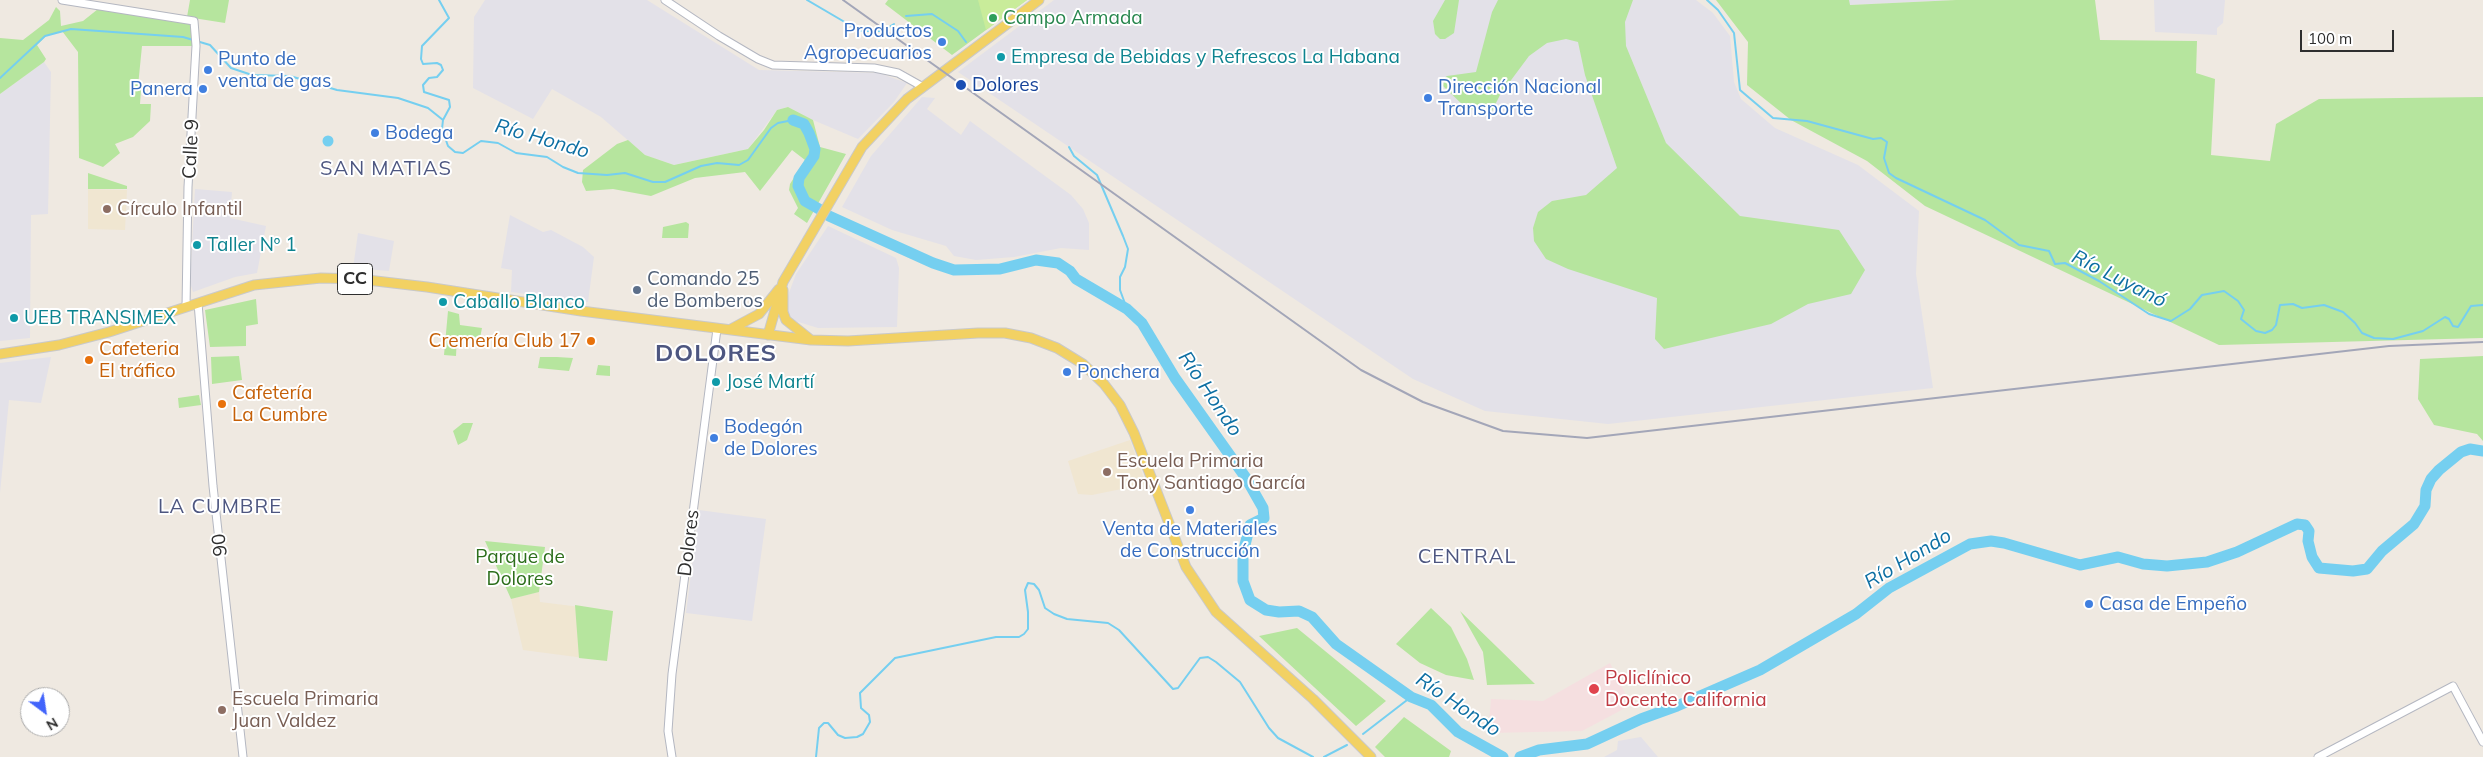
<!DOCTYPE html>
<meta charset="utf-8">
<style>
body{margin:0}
#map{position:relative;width:2483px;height:757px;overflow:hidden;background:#efe9e1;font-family:Mulish,sans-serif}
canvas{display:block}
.north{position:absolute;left:20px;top:687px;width:50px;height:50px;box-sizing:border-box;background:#fff;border:1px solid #ababab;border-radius:50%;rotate:149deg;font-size:14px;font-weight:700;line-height:20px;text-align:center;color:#2e2e2e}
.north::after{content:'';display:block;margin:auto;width:18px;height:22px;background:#4264fb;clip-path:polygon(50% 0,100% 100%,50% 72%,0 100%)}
.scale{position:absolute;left:2300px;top:30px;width:94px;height:22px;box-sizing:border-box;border:2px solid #2e2e2e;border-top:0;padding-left:6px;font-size:15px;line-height:18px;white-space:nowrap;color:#2e2e2e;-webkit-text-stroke:4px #fff;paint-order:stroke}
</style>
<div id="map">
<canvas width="2483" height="757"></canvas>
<div class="north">N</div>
<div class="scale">100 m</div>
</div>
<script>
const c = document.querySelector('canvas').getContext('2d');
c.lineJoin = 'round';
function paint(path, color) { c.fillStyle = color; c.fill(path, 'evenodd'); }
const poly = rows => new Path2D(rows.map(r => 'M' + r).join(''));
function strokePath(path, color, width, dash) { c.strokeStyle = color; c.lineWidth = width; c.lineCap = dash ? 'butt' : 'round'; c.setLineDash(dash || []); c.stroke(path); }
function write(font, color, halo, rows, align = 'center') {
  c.font = font + ' Mulish,sans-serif'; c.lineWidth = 4; c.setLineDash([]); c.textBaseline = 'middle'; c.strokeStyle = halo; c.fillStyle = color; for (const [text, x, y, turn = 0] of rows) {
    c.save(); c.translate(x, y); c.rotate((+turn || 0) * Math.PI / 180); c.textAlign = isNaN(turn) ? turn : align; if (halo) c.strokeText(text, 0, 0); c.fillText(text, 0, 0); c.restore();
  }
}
const industrial = poly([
 [485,0,647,0,759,70,879,73,907,83,894,102,858,139,813,120,788,107,777,110,748,149,674,165,645,155,601,117,552,89,533,119,473,88,474,17],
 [1054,0,1696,0,1713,13,1730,36,1734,82,1741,99,1775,128,1858,165,1919,211,1916,274,1933,388,1608,424,1485,411,1413,379,958,72],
 [1849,0,1956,0,1849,5],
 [2154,0,2225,0,2223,23,2217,28,2217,35,2155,32],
 [44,62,51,72,48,214,31,215,30,338,0,341,0,94],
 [922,97,935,98,927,109,961,135,970,121,1071,195,1083,209,1089,223,1089,250,1061,248,1014,257,976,260,954,256,946,246,892,230,842,207,871,156],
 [195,189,232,192,230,218,266,226,257,273,235,277,193,292,190,283],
 [510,215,543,232,551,230,583,247,594,257,588,302,511,292,512,270,501,268],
 [828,226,896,258,899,268,897,327,818,328,792,320,786,312,786,301,796,274],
 [358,233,394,241,389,271,353,268],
 [51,357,41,403,9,400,0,493,0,363],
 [699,510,766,519,752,621,686,613],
 [1641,737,1658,757,1604,757,1617,750,1618,741]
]);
const education = poly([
 [88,189,127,190,125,230,88,229],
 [1130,440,1146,484,1092,495,1078,494,1068,461],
 [539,592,540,602,613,611,607,661,523,650,511,599]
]);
const medical = poly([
 [1610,663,1631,705,1582,731,1488,733,1491,699,1543,701]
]);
const green = poly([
 [190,0,229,0,225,23,187,17],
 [888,0,1027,0,952,55,885,4],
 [1445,0,1459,0,1454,33,1445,39,1440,39,1435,34,1433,21],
 [1498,0,1633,0,1625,22,1626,46,1666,143,1740,216,1839,230,1865,270,1851,294,1808,304,1771,324,1664,349,1655,339,1657,298,1568,269,1546,259,1534,241,1533,228,1538,212,1552,201,1586,195,1617,168,1585,75,1578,42,1566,39,1547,43,1529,56,1500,95,1489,117,1464,106,1443,86,1444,78,1447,76,1476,72,1492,12],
 [1716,0,1849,0,1850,5,1956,0,2095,0,2100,40,2197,41,2196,73,2215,79,2211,155,2270,161,2276,124,2319,99,2483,97,2483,338,2219,345,1925,206,1867,161,1791,120,1747,85,1748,42],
 [56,7,60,11,61,26,83,21,98,9,192,23,192,46,142,46,138,86,141,90,140,104,151,104,150,121,133,137,115,144,120,153,103,167,79,158,78,52,62,31,46,36,37,45,46,59,44,62,0,94,0,38,23,40,49,20],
 [788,107,813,120,820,147,846,154,807,223,794,214,798,208,789,190,790,184,805,160,792,150,760,191,745,172,695,178,651,196,613,189,586,191,582,182,583,170,617,144,628,140,645,155,674,165,748,149,764,130,777,110],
 [88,173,127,186,127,189,88,189],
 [686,222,689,224,688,238,662,238,663,227],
 [256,299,258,324,246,326,246,346,210,347,205,310],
 [448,311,459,314,460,325,482,328,480,338,457,336,456,356,444,355],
 [239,356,242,380,212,384,211,357],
 [2483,356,2483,441,2477,434,2434,425,2418,399,2420,359],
 [540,357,557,357,573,358,569,371,538,368],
 [598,365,610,366,610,376,596,375],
 [199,395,201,405,179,408,178,398],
 [463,423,473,423,467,440,458,445,453,431],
 [485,541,545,547,539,592,511,599],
 [575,605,613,611,607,661,579,658],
 [1431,608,1451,627,1467,659,1474,680,1446,675,1420,663,1396,644],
 [1460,611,1535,684,1487,685,1483,652],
 [1297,628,1336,660,1386,701,1356,726,1259,636],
 [1404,717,1451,751,1449,757,1385,757,1375,747]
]);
const pitch = poly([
 [978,0,1027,0,986,30]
]);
const water = poly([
 '322.5 141a5.5 5.5 0 1 1 11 0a5.5 5.5 0 1 1-11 0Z'
]);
const stream = poly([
 [439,0,449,18,422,46,421,59,423,64,437,63,441,65,443,70,437,77,429,78,423,85,424,92,449,100,450,107,443,120,442,129,448,146,455,152,463,153,481,141,498,143,516,153,547,157,563,167,578,173,607,175,625,173,653,182,665,182,701,166,717,163,739,165,748,160,771,128,778,123,793,120],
 [807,0,860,31,881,31],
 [1707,0,1718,10,1734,33,1740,90,1773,118,1807,121,1873,139,1881,138,1887,142,1884,158,1889,173,1896,178,1985,220,2019,245,2049,251,2055,264,2065,263,2099,281,2149,314,2171,321,2190,309,2202,295,2224,291,2238,301,2244,310,2241,319,2256,331,2265,333,2272,330,2276,325,2280,305,2293,304,2302,308,2324,305,2343,312,2355,323,2362,333,2374,338,2393,339,2423,331,2445,317,2449,319,2453,326,2458,327,2471,306,2483,305],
 [906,16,932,14,958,31,966,42],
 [889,27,894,24],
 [0,78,45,36,71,29,183,37,210,45,231,68,252,75,290,76,337,90,398,98,428,108,443,120],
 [1069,147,1074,156,1097,175,1123,236,1128,249,1125,267,1120,277,1120,290,1127,309],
 [1363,734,1411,697],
 [816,757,819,728,824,723,828,723,838,735,845,738,857,737,863,734,870,722,869,715,861,708,860,693,895,658,996,637,1019,637,1024,634,1028,629,1028,612,1025,590,1028,583,1034,584,1039,590,1045,608,1054,614,1067,619,1108,623,1119,630,1173,689,1178,688,1200,658,1208,657,1216,662,1240,682,1269,728,1278,738,1313,757],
 [1324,757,1347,745]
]);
const river = poly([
 [793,120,804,124,809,133,815,149,814,156,799,178,798,186,805,201,819,209],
 [829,216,933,263,954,270,1000,269,1036,260,1058,263,1070,271,1076,279,1127,309,1142,323,1175,378,1246,478,1263,508,1264,518,1250,525,1243,553,1243,581,1250,600,1266,610,1279,612,1299,611,1312,617,1336,644,1411,697,1431,705,1458,732,1503,757],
 [1520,757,1539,750,1587,744,1641,719,1677,706,1760,670,1856,614,1889,588,1970,544,1991,541,2004,543,2080,565,2118,557,2143,564,2167,566,2207,562,2237,552,2297,524,2305,525,2309,531,2308,541,2312,557,2319,568,2353,571,2367,569,2382,551,2414,524,2425,506,2426,490,2431,479,2439,470,2461,452,2470,449,2483,451]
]);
const minor = poly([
 [62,0,194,21,196,46,188,187,186,307],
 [665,0,719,36,758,59,773,65,874,68,898,73,923,87],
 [198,303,213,486,243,757],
 [672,757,668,731,672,674,717,329],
 [2318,757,2453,686,2483,742]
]);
const major = poly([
 [783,290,783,312,786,320,811,340],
 [731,329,759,314,779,289],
 [768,335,783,282,862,147,907,99,1039,0],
 [0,354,59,345,109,332,254,285,321,278,359,279,427,287,581,311,811,340,848,341,978,333,1005,333,1031,338,1057,348,1083,364,1104,384,1120,405,1134,433,1186,567,1216,612,1313,699,1371,757]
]);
const rail = poly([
 [843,0,1361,370,1423,402,1503,431,1587,438,2389,346,2483,342]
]);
const markers = [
 [993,18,5,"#2e9e5b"],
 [942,42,5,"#3f7fe0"],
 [1001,57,5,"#0f9aa8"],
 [208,70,5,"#3f7fe0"],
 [961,85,6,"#1a4fb4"],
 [203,89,5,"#3f7fe0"],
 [1428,98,5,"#3f7fe0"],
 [375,133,5,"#3f7fe0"],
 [107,209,5,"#8d6e63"],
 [197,245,5,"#0f9aa8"],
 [637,290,5,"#5c6f8a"],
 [443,302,5,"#0f9aa8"],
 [14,318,5,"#0f9aa8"],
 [591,341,5,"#e8710a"],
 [89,360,5,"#e8710a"],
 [1067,372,5,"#3f7fe0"],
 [716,382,5,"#0f9aa8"],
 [222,404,5,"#e8710a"],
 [714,438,5,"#3f7fe0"],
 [1107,472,5,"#8d6e63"],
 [1190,510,5,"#3f7fe0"],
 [2089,604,5,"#3f7fe0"],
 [1594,689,6,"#e0444e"],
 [222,710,5,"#8d6e63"]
];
const shields = [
 [355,279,35]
];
const shieldNames = [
 ["CC",355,279]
];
const leisureNames = [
 ["Campo Armada",1003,18]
];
const shopNames = [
 ["Productos",932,31,"right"],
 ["Agropecuarios",932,53,"right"],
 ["Punto de",218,59],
 ["venta de gas",218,81],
 ["Dirección Nacional",1438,87],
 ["Transporte",1438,109],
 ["Panera",193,89,"right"],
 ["Bodega",385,133],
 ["Ponchera",1077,372],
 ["Bodegón",724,427],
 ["de Dolores",724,449],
 ["Venta de Materiales",1190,529,"center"],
 ["de Construcción",1190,551,"center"],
 ["Casa de Empeño",2099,604]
];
const cultureNames = [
 ["Empresa de Bebidas y Refrescos La Habana",1011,57],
 ["Taller Nº 1",207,245],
 ["Caballo Blanco",453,302],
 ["UEB TRANSIMEX",24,318],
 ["José Martí",726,382]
];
const transitNames = [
 ["Dolores",972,85]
];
const streetNames = [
 ["Calle 9",191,149,-87],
 ["Dolores",689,543,-83],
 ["90",220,545,-97]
];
const educationNames = [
 ["Círculo Infantil",117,209],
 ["Escuela Primaria",1117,461],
 ["Tony Santiago García",1117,483],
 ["Escuela Primaria",232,699],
 ["Juan Valdez",232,721]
];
const serviceNames = [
 ["Comando 25",647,279],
 ["de Bomberos",647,301]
];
const foodNames = [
 ["Cremería Club 17",581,341,"right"],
 ["Cafeteria",99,349],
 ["El tráfico",99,371],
 ["Cafetería",232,393],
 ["La Cumbre",232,415]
];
const parkNames = [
 ["Parque de",520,557],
 ["Dolores",520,579]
];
const healthNames = [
 ["Policlínico",1605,678],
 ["Docente California",1605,700]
];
const waterNames = [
 ["Río Hondo",542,139,16],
 ["Río Luyanó",2119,279,27],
 ["Río Hondo",1210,394,56],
 ["Río Hondo",1908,559,-31],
 ["Río Hondo",1458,705,34]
];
const neighbourhoodNames = [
 ["SAN MATIAS",386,169],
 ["LA CUMBRE",220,507],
 ["CENTRAL",1467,557]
];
const districtNames = [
 ["DOLORES",716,354]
];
paint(industrial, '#e3e1e8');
paint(education, '#f0e6d1');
paint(medical, '#f5dfe0');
paint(green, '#b6e59e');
paint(pitch, '#c9ec9a');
paint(water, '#75cff0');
strokePath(stream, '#75cff0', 2);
strokePath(river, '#75cff0', 11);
strokePath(minor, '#b4b7c1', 9);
strokePath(major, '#c9c9c9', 11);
strokePath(minor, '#fff', 7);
strokePath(major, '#f2d163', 9);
strokePath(rail, '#a3a6b8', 2);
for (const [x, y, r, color] of markers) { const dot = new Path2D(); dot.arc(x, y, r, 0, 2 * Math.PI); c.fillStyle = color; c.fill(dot); strokePath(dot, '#fff', 2); }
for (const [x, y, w] of shields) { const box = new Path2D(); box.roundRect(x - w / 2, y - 15.5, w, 31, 4); c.fillStyle = '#fff'; c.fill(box); strokePath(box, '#2e2e2e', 1); }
write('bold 18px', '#2e2e2e', null, shieldNames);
write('19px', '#27864d', '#fff', leisureNames, 'left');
write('19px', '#366cbe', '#fff', shopNames, 'left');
write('19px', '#0d838f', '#fff', cultureNames, 'left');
write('19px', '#164399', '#fff', transitNames, 'left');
write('19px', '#2e2e2e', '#fff', streetNames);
write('19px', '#785e54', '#fff', educationNames, 'left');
write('19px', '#4e5e75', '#fff', serviceNames, 'left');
write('19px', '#c56008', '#fff', foodNames, 'left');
write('19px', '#2c6e1b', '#fff', parkNames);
write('19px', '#be3a42', '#fff', healthNames, 'left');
write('italic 20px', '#0d6fa3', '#fff', waterNames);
c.letterSpacing = '1px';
write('20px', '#4d5680', '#fff', neighbourhoodNames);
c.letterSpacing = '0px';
c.letterSpacing = '1px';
write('bold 24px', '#4d5680', '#fff', districtNames);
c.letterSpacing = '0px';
</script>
